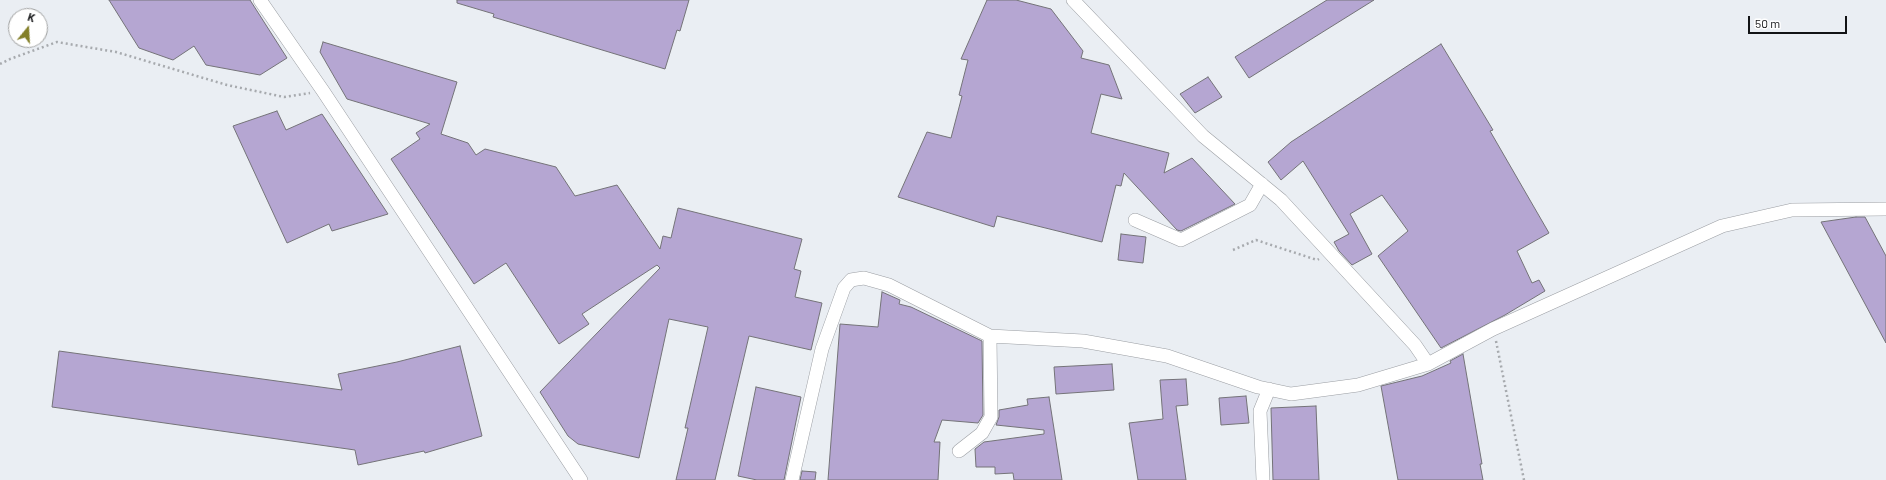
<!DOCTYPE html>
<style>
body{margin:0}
#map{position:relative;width:1886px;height:480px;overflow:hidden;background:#eaeef3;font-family:Barlow,sans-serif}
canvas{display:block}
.north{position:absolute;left:8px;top:8px;width:40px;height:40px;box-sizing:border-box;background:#fff;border:1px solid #a0a1a1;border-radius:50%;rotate:18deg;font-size:11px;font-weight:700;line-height:16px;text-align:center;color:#121315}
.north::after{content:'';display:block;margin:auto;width:14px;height:18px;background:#837f27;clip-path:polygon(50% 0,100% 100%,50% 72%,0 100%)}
.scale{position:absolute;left:1748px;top:16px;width:99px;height:18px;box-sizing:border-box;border:2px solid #121315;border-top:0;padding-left:5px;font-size:12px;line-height:14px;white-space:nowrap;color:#121315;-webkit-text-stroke:3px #fff;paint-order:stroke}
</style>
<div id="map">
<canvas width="1886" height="480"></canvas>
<div class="north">K</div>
<div class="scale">50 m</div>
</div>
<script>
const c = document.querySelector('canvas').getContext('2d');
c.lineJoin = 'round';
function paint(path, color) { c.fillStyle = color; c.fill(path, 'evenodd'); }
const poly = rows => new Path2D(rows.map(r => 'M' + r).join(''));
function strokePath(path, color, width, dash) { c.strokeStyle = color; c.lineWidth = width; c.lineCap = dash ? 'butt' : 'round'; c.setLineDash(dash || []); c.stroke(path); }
const building = poly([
 [109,0,250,0,287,58,260,75,206,65,194,46,173,60,139,48,109,0],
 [457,0,689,0,680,31,677,30,665,69,493,17,494,14,457,3,457,0],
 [987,0,1016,0,1051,9,1083,51,1081,58,1109,65,1122,99,1101,94,1091,133,1169,153,1164,173,1192,158,1235,204,1181,231,1177,230,1124,173,1121,186,1116,185,1102,242,997,216,994,227,898,197,927,132,951,138,962,96,959,95,968,60,961,59,987,0],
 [1327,0,1374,0,1249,78,1235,57,1327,0],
 [323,42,457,82,441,134,468,143,476,155,485,149,556,167,575,196,617,185,660,249,663,236,671,238,678,208,802,239,794,269,801,271,795,297,822,303,811,350,749,336,715,480,676,480,688,428,685,428,708,327,669,319,639,458,578,444,568,436,540,392,660,268,657,265,582,314,589,324,559,344,506,263,474,284,391,159,420,139,416,133,430,124,347,99,320,52,323,42],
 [1441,44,1493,130,1490,131,1549,233,1517,251,1532,283,1539,280,1545,291,1505,315,1441,348,1378,256,1408,231,1382,195,1350,214,1372,254,1352,265,1339,251,1334,242,1349,234,1303,161,1281,180,1268,162,1291,142,1441,44],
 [1208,77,1222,97,1195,113,1180,94,1208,77],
 [277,111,286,130,322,114,388,214,332,231,329,224,287,243,233,126,277,111],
 [1856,217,1865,217,1886,256,1886,343,1821,222,1856,217],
 [1121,234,1146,237,1143,263,1118,260,1121,234],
 [882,292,900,300,899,304,911,307,982,341,983,415,978,423,942,420,934,442,940,442,938,480,828,480,840,324,878,327,882,292],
 [460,346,482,436,425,453,424,451,358,465,355,450,52,407,59,351,342,390,338,374,397,362,460,346],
 [1463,354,1482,464,1480,464,1483,480,1398,480,1381,386,1422,376,1451,363,1450,361,1463,354],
 [1112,364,1114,390,1056,394,1054,367,1112,364],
 [1186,379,1188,405,1176,406,1186,480,1138,480,1129,423,1163,419,1160,380,1186,379],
 [756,387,801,397,784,480,757,480,738,476,756,387],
 [1246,396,1249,423,1221,425,1219,398,1246,396],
 [1049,397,1062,480,1014,480,1013,473,995,474,995,467,976,467,975,449,984,442,1044,434,1044,430,996,425,999,417,999,410,1028,405,1027,399,1049,397],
 [1316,406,1319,480,1273,480,1271,408,1316,406],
 [802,471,816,472,815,480,800,480,802,471]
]);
const path = poly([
 [0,64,10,59,57,42,116,52,227,85,284,97,310,93],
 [1233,250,1256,240,1317,260,1319,259],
 [1496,341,1524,480]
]);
const minor = poly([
 [260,0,323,91,581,480],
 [1073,0,1203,136,1281,200,1415,345,1428,364],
 [1135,220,1181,240,1250,205,1262,184],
 [959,451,982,433,991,417,990,336],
 [792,480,822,349,844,288,851,280,857,279,864,278,889,285,990,336,1083,341,1167,356,1258,387,1291,394,1358,385,1428,364,1493,329,1722,226,1792,210,1886,209],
 [1263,480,1260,411,1269,389]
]);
paint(building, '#b5a6d2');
strokePath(building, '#747378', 1);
strokePath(minor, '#9b9ea3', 14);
strokePath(path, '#a7aaae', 2.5, [2, 3]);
strokePath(minor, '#fff', 13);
</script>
